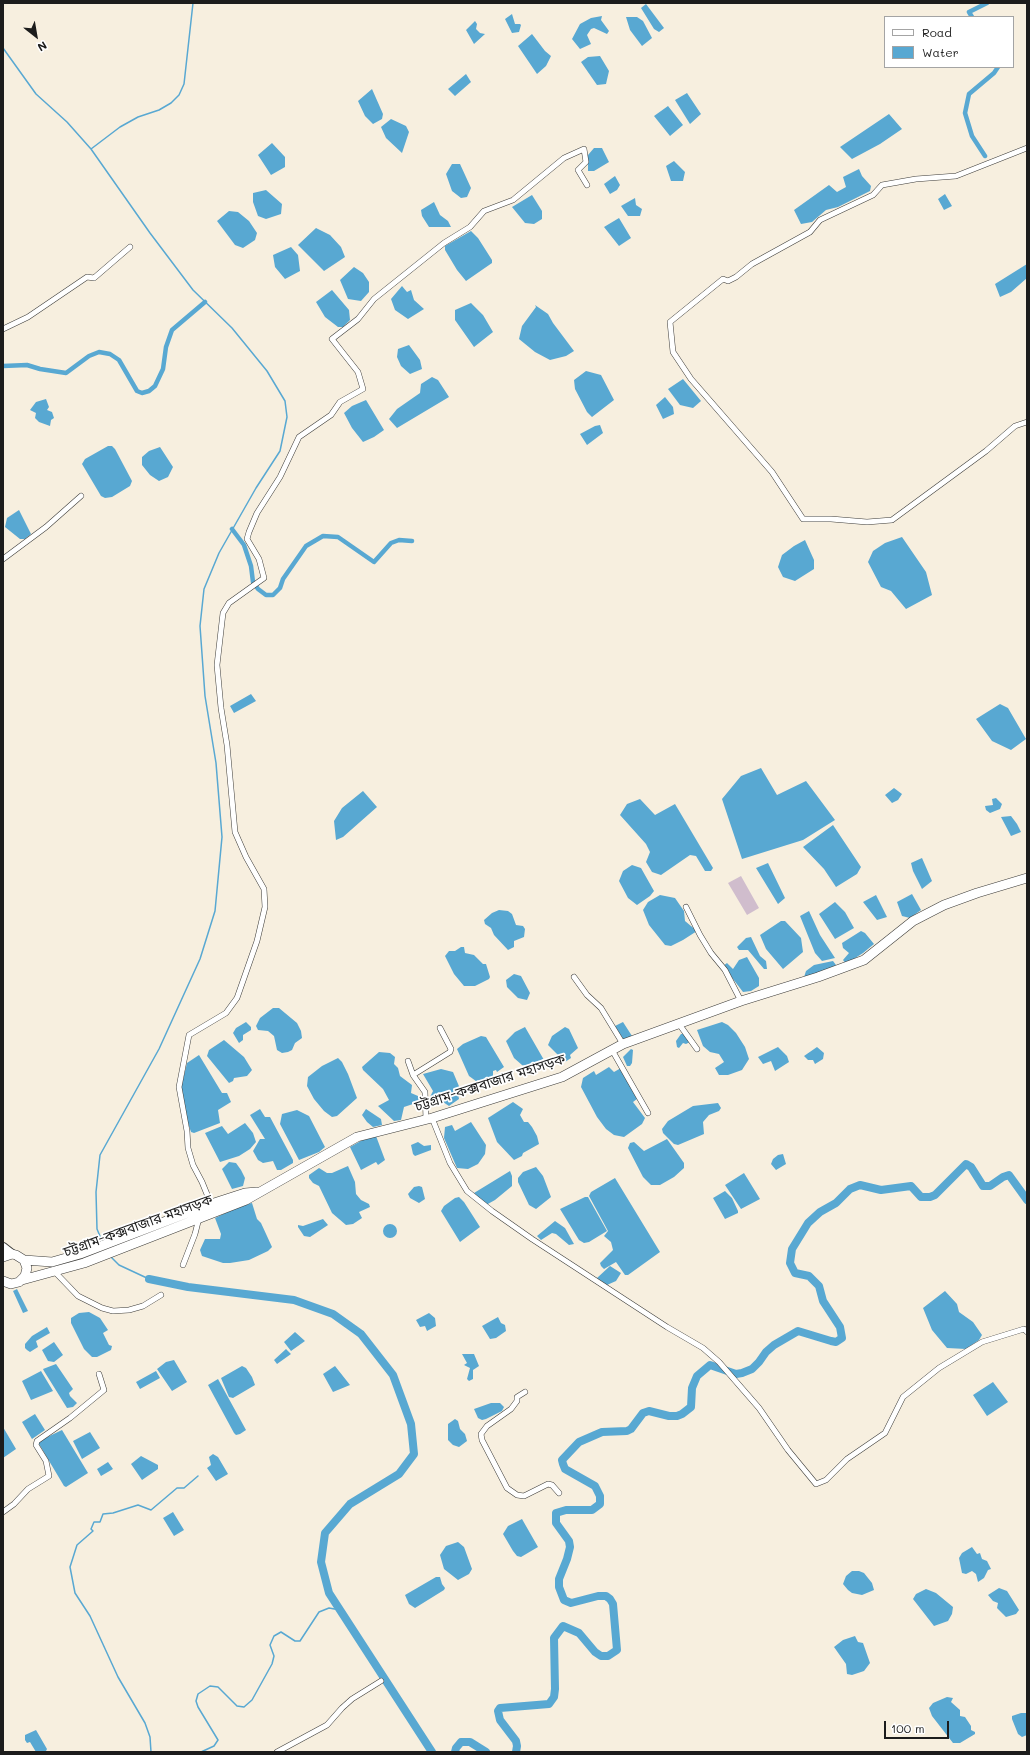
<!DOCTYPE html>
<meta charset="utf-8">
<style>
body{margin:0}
#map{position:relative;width:1030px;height:1755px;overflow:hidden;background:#f7efdf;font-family:Mali,sans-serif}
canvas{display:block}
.frame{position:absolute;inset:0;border:4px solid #1c1c1c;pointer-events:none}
.legend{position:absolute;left:884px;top:16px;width:130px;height:52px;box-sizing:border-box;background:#fff;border:1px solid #a4a4a4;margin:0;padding:5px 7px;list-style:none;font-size:12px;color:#1c1c1c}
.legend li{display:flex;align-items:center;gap:8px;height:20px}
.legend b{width:20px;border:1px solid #a4a4a4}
.north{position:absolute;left:16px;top:16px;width:40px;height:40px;-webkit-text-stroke:3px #fff;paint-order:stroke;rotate:149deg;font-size:11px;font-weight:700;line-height:16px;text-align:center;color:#1c1c1c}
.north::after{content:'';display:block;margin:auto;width:14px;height:18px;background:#1c1c1c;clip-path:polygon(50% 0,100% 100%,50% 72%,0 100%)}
.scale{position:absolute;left:884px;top:1721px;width:65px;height:18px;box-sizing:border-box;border:2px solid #1c1c1c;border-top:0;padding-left:5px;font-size:12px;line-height:14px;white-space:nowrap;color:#1c1c1c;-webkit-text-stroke:3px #fff;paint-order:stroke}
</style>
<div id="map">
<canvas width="1030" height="1755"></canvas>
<div class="frame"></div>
<ul class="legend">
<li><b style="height:5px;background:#fff"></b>Road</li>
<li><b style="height:11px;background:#58a8d2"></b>Water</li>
</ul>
<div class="north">N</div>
<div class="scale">100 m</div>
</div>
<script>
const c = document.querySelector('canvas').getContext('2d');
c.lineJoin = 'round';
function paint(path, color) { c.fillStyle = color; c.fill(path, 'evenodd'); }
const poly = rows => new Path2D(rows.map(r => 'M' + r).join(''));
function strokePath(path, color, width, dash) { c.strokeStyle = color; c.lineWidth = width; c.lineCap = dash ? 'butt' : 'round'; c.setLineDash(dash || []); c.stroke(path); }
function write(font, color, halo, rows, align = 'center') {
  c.font = font + ' Mali,"Noto Sans Bengali",sans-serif'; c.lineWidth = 3.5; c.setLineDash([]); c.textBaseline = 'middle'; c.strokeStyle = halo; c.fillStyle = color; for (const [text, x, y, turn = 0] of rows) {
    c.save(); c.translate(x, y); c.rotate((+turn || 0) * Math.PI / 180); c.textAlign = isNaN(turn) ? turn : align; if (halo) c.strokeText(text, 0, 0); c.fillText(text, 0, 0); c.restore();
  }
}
const industrial = poly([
 [741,876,759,908,747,915,728,883]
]);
const water = poly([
 [646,4,664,28,659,32,654,29,641,8],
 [512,14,515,24,520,24,521,25,519,32,512,33,505,19],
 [602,16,601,20,609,31,607,34,594,28,591,29,587,35,591,44,580,49,572,39,580,24,591,18],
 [626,17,637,17,643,21,652,38,642,46,630,30],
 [475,21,477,24,476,29,480,33,485,34,474,44,466,30],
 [532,34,545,51,551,56,546,66,537,74,518,46],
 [600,56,609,71,606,84,597,85,581,62,588,57],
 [466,74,471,82,455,96,448,89],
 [372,89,383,114,382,119,373,124,365,116,358,101],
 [687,93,701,114,690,124,675,100],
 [668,106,683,125,670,136,654,116],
 [889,114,902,129,880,144,852,159,840,147],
 [391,119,406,126,409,132,402,153,386,138,381,127],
 [272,143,285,157,285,167,271,175,258,155],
 [594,148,602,148,609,162,594,171,588,171,588,155],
 [674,161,685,172,683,181,671,181,666,166],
 [452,164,460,164,471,188,467,197,461,198,452,191,446,174],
 [859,169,862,176,871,186,870,191,838,207,826,210,812,222,801,224,794,210,829,185,837,192,846,187,843,177],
 [615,176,620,185,617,190,610,194,604,184],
 [266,190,282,204,281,214,266,219,258,216,253,202,253,193],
 [945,194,952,206,944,210,938,199],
 [532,195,542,211,542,219,534,224,525,223,512,207],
 [635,198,636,205,642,209,640,216,628,216,621,206],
 [434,202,440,215,448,221,451,227,429,227,422,216,421,210],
 [229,211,238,212,249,221,257,233,255,240,243,248,235,245,217,221],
 [619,218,631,238,619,246,604,227],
 [316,228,330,235,341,247,345,257,324,271,298,245],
 [471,231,478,238,492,260,492,263,466,281,457,270,445,250,445,246],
 [291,247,298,255,300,271,285,279,275,267,273,255],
 [1027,264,1027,278,1011,292,1000,297,995,284],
 [354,267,363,273,369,282,369,292,361,301,348,299,340,280],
 [402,286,407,292,411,290,414,300,424,309,408,319,395,310,391,299],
 [332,290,349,310,350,320,343,327,338,327,325,317,316,302],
 [471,303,483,315,493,332,474,347,455,320,455,310],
 [535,305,548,314,553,323,574,351,566,356,550,360,535,352,519,339,522,326,536,307],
 [409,345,420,360,422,369,410,374,401,366,397,357,398,349],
 [586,371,601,375,614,400,592,417,587,412,575,389,574,380],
 [432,377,438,380,449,397,397,428,389,419,397,409,420,393,421,384],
 [683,379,701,401,693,408,680,405,668,389],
 [665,397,673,407,674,414,663,419,656,405],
 [46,399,49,407,47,410,52,412,54,418,51,420,50,426,39,422,35,418,36,413,30,410,36,402],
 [366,400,384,430,374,437,363,442,352,428,344,413,352,406],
 [600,425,603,433,587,445,580,434,595,426],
 [108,446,112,446,115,449,132,481,130,486,112,497,105,498,101,496,82,464,85,459],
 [160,447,173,467,168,477,159,481,150,475,142,465,142,457,149,451],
 [19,510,31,534,25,539,20,539,5,527,7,518],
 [902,537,926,572,932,595,906,609,891,591,881,587,868,562,873,551,885,543],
 [805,540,814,560,814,569,795,581,783,577,778,567,782,555,794,546],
 [251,694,256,701,234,713,230,706],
 [1000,704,1008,708,1026,739,1011,750,992,741,976,719],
 [761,768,777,795,806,781,835,820,803,840,742,859,722,799,741,776],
 [894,788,902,794,898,800,892,803,885,795],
 [363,791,377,807,343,837,336,840,334,821,342,808],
 [996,798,1002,804,1000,809,990,813,986,810,985,806,993,805,992,799],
 [640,799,655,815,675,804,713,868,711,871,705,871,696,856,690,855,661,875,652,872,646,862,650,852,646,844,620,815,627,804],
 [1011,816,1017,824,1021,832,1011,836,1001,817],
 [833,825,861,867,857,874,836,887,824,869,803,847],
 [922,858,932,881,922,889,913,871,911,863],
 [768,863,785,898,778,904,756,868],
 [632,865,641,868,654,891,650,896,637,905,628,898,619,881,623,871],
 [912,894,921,910,910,918,902,916,897,902],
 [660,895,675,898,684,911,685,921,697,931,683,940,671,946,665,945,649,925,643,910,648,902],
 [876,895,887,917,877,920,863,902],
 [835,902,845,912,854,928,835,939,819,914],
 [499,910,508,911,512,914,516,925,523,926,525,929,524,937,514,941,514,947,508,950,494,935,491,928,485,924,484,920,492,913],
 [809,911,820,935,835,958,822,961,815,953,800,916],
 [781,921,785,921,801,938,803,952,783,969,766,949,760,935],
 [861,931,865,933,874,944,863,953,846,964,843,960,849,953,843,948,842,943],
 [751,937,760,956,766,961,767,969,764,969,748,950,739,950,737,947,746,938],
 [461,947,464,947,465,953,474,955,483,964,486,964,490,977,489,979,475,986,464,986,454,974,445,956,449,951,455,951],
 [747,957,759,978,759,986,751,991,743,992,723,966,727,963,733,969,739,960],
 [833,961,836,965,830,969,804,977,806,971,814,965],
 [514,974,521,976,530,993,527,1000,518,998,507,987,506,980],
 [273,1008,279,1008,297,1023,301,1031,302,1038,295,1043,292,1050,288,1052,282,1053,277,1050,274,1036,268,1031,258,1030,256,1026,260,1018],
 [246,1022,251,1027,251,1030,243,1035,243,1040,239,1043,233,1033,236,1028],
 [623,1022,632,1036,626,1040,623,1039,615,1026],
 [722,1022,728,1025,736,1033,745,1047,749,1059,742,1070,728,1075,719,1075,715,1068,724,1062,719,1054,710,1052,703,1046,697,1030],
 [525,1027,544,1060,533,1071,522,1065,514,1058,506,1041,515,1032],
 [565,1027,569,1029,578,1048,570,1055,571,1058,565,1062,548,1045,552,1036],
 [681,1034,685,1034,690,1042,686,1044,683,1043,679,1048,677,1047,676,1041],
 [481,1036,486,1037,504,1067,497,1072,496,1070,493,1071,493,1078,487,1079,484,1083,480,1084,469,1076,457,1049,463,1044],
 [224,1040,244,1057,252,1070,247,1076,234,1078,233,1081,229,1083,207,1056,209,1050],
 [778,1047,787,1056,789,1062,775,1071,771,1061,763,1064,758,1057],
 [817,1047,824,1053,823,1059,815,1064,813,1060,808,1060,804,1056],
 [631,1049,633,1050,632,1063,630,1066,627,1066,623,1057],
 [379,1052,390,1053,395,1057,394,1064,398,1068,400,1076,412,1085,411,1093,418,1096,419,1102,404,1107,401,1120,394,1121,378,1106,389,1100,383,1089,363,1070,362,1067],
 [199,1055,222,1093,227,1093,231,1102,218,1110,220,1123,194,1133,191,1132,187,1120,181,1088,187,1063],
 [338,1058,342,1062,348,1074,357,1098,337,1116,332,1117,324,1111,314,1099,307,1086,308,1077,322,1066],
 [609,1067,614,1072,621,1068,637,1099,633,1102,645,1118,642,1124,624,1137,614,1135,606,1129,597,1117,581,1087,583,1078,594,1071,596,1075],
 [441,1069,453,1072,461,1091,458,1094,459,1099,449,1106,443,1102,429,1103,429,1099,433,1091,423,1074],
 [513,1102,523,1109,520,1115,524,1122,528,1122,532,1127,537,1136,539,1144,523,1153,522,1156,514,1160,497,1142,488,1118],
 [718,1103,721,1108,719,1111,709,1115,703,1122,704,1134,678,1145,674,1144,663,1133,662,1129,668,1121,693,1106],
 [260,1109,265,1117,270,1117,293,1160,293,1163,281,1170,277,1170,273,1161,263,1163,258,1160,253,1151,260,1139,265,1139,250,1115],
 [366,1109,381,1119,382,1125,373,1127,367,1122,362,1115],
 [297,1110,309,1116,325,1147,319,1152,299,1160,280,1124,282,1114],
 [471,1122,486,1145,485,1154,478,1164,468,1169,457,1168,444,1138,445,1127,452,1125,455,1131],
 [245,1123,253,1133,256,1142,250,1149,239,1156,220,1162,205,1133,222,1126,228,1134],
 [376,1136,385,1160,378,1165,376,1162,361,1170,350,1147,368,1137],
 [667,1139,684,1163,684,1168,674,1177,660,1185,651,1185,643,1177,628,1148,630,1143,634,1142,644,1151],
 [418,1142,424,1146,431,1145,431,1150,415,1156,413,1154,411,1145],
 [783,1154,786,1164,776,1170,771,1164,773,1159,778,1155],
 [229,1162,236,1163,241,1170,245,1178,243,1186,232,1189,222,1169],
 [348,1166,355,1182,356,1194,361,1200,369,1204,370,1207,359,1212,362,1218,353,1224,346,1225,332,1213,319,1186,313,1183,309,1178,309,1175,319,1168,327,1173,332,1173],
 [536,1167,543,1176,551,1197,536,1209,529,1205,518,1182,518,1178,523,1172],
 [510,1171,512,1176,512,1186,495,1200,486,1205,474,1193],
 [744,1173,760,1199,741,1209,725,1185],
 [615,1178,660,1252,628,1275,625,1275,616,1262,604,1269,601,1266,600,1263,613,1250,611,1242,604,1236,608,1231,589,1196,591,1192],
 [419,1186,422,1187,425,1199,419,1203,410,1198,408,1194,414,1187],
 [725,1191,732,1198,738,1211,738,1213,725,1219,713,1198],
 [459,1197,464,1202,480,1227,460,1242,441,1211,444,1206,455,1198],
 [585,1197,588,1197,607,1231,589,1242,584,1243,579,1240,560,1209],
 [252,1203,257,1219,261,1223,272,1247,268,1251,249,1260,230,1263,223,1263,202,1256,200,1250,205,1239,220,1239,221,1234,215,1218,242,1205],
 [323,1219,328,1225,310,1237,304,1236,298,1227,298,1225,303,1226],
 [555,1221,565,1228,574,1244,569,1245,556,1234,552,1233,541,1240,537,1236],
 '383 1231a7 7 0 1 1 14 0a7 7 0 1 1-14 0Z',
 [610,1266,621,1273,616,1281,607,1285,597,1278],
 [17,1289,28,1311,23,1313,13,1291],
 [945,1291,957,1304,959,1312,973,1322,982,1335,979,1340,966,1349,947,1348,932,1330,923,1308],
 [89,1312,100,1318,108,1330,103,1333,109,1345,112,1346,111,1350,97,1357,92,1357,84,1349,71,1323,71,1318,79,1313],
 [429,1313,435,1318,436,1326,427,1331,425,1326,420,1327,416,1320],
 [498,1317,501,1323,505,1325,506,1331,496,1338,490,1339,482,1326],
 [47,1327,50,1333,36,1341,38,1347,30,1352,27,1350,25,1348,25,1344,32,1336],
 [295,1332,305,1341,291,1351,284,1342],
 [54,1342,63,1355,54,1362,48,1361,42,1350],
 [286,1349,291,1354,277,1364,274,1360],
 [462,1354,474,1354,479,1366,473,1370,473,1379,469,1381,467,1379,470,1368,464,1365,467,1363],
 [174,1360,187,1382,172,1391,157,1369,166,1362],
 [56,1364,73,1389,69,1393,70,1396,77,1403,73,1407,67,1408,44,1371,43,1369],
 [242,1366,246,1368,252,1377,255,1385,233,1398,229,1397,221,1378],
 [335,1366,350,1385,333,1392,323,1374],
 [41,1371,53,1391,31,1400,22,1381],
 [156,1371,160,1378,140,1389,136,1382],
 [218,1379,246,1430,240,1434,236,1435,234,1433,208,1385],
 [993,1382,1008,1402,987,1416,973,1395],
 [491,1403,500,1403,504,1407,502,1411,486,1419,482,1420,478,1418,474,1409],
 [35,1414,45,1430,32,1439,22,1422],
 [455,1419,458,1421,460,1429,465,1434,467,1441,459,1447,453,1445,448,1440,448,1424],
 [3,1427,16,1449,3,1458],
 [62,1430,88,1473,66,1487,64,1486,39,1444,39,1441],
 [90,1432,100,1448,82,1459,73,1441],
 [213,1454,218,1457,228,1474,216,1481,207,1468,211,1465,209,1457],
 [141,1456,158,1465,158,1469,142,1480,131,1464],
 [108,1462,113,1469,101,1476,97,1469],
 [173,1512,184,1530,174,1536,163,1518],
 [522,1519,538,1547,521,1557,517,1556,513,1551,503,1534,508,1526],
 [458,1542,464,1547,472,1569,469,1574,458,1580,444,1569,440,1555,446,1546],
 [972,1547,977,1554,980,1553,982,1559,987,1561,991,1569,988,1570,984,1578,978,1582,976,1574,972,1571,966,1574,962,1573,959,1558,962,1553],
 [852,1571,859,1571,864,1573,872,1583,874,1590,862,1595,852,1593,848,1590,843,1584,846,1576],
 [436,1577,440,1577,442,1584,445,1588,444,1590,415,1608,409,1604,405,1595],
 [999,1588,1007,1591,1019,1610,1016,1614,1006,1617,997,1608,998,1603,993,1601,988,1595],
 [926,1589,936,1593,953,1607,952,1614,948,1621,934,1626,913,1599,916,1594],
 [855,1636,858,1642,863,1643,870,1663,864,1671,852,1675,847,1674,846,1664,834,1647,843,1640],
 [947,1697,953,1698,951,1702,960,1710,960,1716,965,1717,971,1726,971,1730,975,1732,975,1734,960,1743,953,1743,932,1716,929,1708,933,1703],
 [1021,1713,1027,1713,1027,1735,1022,1737,1018,1734,1012,1719,1012,1716],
 [36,1730,47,1749,46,1751,36,1752,30,1742,27,1743,25,1740,25,1735]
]);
const stream = poly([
 [3,48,36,94,67,122,91,149,150,233,193,290,232,328,267,371,285,401,287,417,280,451,256,488,219,553,204,589,200,626,205,696,216,763,222,837,215,911,200,959,159,1049,100,1155,96,1192,97,1229,102,1241],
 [91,149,120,127,138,117,159,110,171,103,179,95,184,84,193,3],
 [111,1257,119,1265,149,1279],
 [151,1752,150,1737,145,1723,118,1677,90,1616,75,1593,70,1567,77,1545,93,1531,91,1529,94,1522,100,1522,103,1514,113,1513,138,1505,151,1510,177,1488,184,1488,198,1476],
 [201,1752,214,1746,218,1740,198,1707,196,1701,198,1694,210,1686,218,1687,237,1706,244,1707,252,1700,272,1664,274,1656,270,1645,274,1636,281,1632,295,1641,300,1641,319,1612,329,1608,340,1610]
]);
const canal = poly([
 [972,17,969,12,987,3],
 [985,156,972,136,965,113,969,94,994,73,998,67],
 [3,366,27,365,40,369,66,373,89,356,99,352,110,354,119,360,137,391,142,393,149,391,155,386,163,369,166,347,172,330,205,302],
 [232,529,244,545,251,566,253,582,258,589,266,595,273,595,280,588,283,579,306,546,323,536,338,537,374,562,391,543,399,540,412,541]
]);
const river = poly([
 [149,1279,188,1287,294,1300,333,1314,361,1334,393,1375,411,1424,414,1454,399,1474,350,1504,325,1533,321,1562,329,1593,432,1752],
 [455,1752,456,1748,461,1742,470,1742,486,1752],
 [516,1752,517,1746,516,1741,500,1720,498,1711,500,1708,549,1704,554,1697,555,1689,554,1638,563,1626,579,1633,595,1652,601,1656,608,1656,617,1650,613,1604,610,1599,606,1596,598,1596,571,1603,564,1600,559,1587,559,1579,567,1559,570,1547,569,1541,556,1523,556,1513,566,1510,592,1510,600,1504,600,1496,595,1486,565,1469,563,1464,562,1460,579,1442,602,1432,627,1431,631,1429,643,1413,649,1411,669,1416,677,1416,682,1414,691,1407,692,1388,697,1376,710,1365,736,1374,742,1373,752,1369,759,1362,766,1352,774,1345,798,1331,831,1341,836,1342,842,1338,840,1327,823,1301,819,1286,809,1276,795,1273,790,1263,792,1249,808,1223,820,1212,836,1203,850,1189,860,1185,881,1190,911,1186,921,1197,930,1197,935,1195,966,1164,971,1167,983,1186,990,1186,1003,1177,1009,1175,1027,1200]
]);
const street = poly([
 [1027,148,956,176,916,179,882,185,873,195,820,220,810,232,752,264,736,277,728,281,723,279,670,322,673,352,691,379,772,472,803,519,831,519,867,522,892,520,986,451,1015,426,1027,422],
 [3,329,28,317,87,277,94,278,130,247],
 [3,559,46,527,81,496],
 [686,907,700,935,711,953,725,970,741,1001],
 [574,977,587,995,601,1008,623,1044],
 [679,1024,697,1049],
 [612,1050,648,1113],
 [408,1061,413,1075,425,1092,426,1119],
 [413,1075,450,1052,451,1049,440,1028],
 [432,1118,450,1163,467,1191,492,1211,532,1239,667,1327,703,1348,719,1362,759,1408,788,1450,816,1484,826,1480,847,1459,885,1433,903,1397,939,1368,982,1342,1024,1329,1027,1332],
 [211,1204,202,1182,193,1165,188,1148,187,1131,179,1087,189,1035,226,1013,237,998,257,941,265,907,264,889,246,857,235,832,227,745,221,708,217,665,223,613,229,603,264,578,259,559,247,539,249,532,257,513,280,477,299,437,331,415,340,402,363,389,358,372,332,339,358,319,374,299,444,243,470,227,484,211,513,200,564,158,584,149,586,162,578,170,587,185],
 [183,1265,195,1234,199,1218],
 [54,1271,78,1296,102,1308,113,1311,129,1310,143,1306,161,1295],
 [525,1392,517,1397,517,1401,511,1409,487,1426,481,1434,482,1440,507,1488,517,1495,524,1496,548,1484,552,1485,559,1493],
 [3,1512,14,1504,28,1489,49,1476,46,1461,36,1445,37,1441,70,1418,104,1390,99,1374],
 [277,1752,327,1725,342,1708,352,1699,381,1681]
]);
const primary = poly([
 [3,1247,12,1254]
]);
const highway = poly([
 [3,1257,12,1254,16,1255,24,1260,27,1268,25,1276,19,1282,11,1284,3,1281],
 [24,1260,52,1262,80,1254,211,1204,245,1193,257,1192],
 [22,1280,84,1263,246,1200,357,1137,432,1118,562,1077,623,1044,741,1001,818,977,864,960,913,921,944,905,977,893,1027,878]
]);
const streetNames = [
 ["চট্টগ্রাম-কক্সবাজার মহাসড়ক",490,1083,-18],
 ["চট্টগ্রাম-কক্সবাজার মহাসড়ক",138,1226,-20]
];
paint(industrial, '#d0bdcd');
paint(water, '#58a8d2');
strokePath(stream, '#58a8d2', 1.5);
strokePath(canal, '#58a8d2', 4.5);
strokePath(river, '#58a8d2', 8);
strokePath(street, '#3d3c39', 6);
strokePath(primary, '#3d3c39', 10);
strokePath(highway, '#3d3c39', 10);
strokePath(street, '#fff', 5);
strokePath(primary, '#fff', 8);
strokePath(highway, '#fff', 9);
write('14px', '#1c1c1c', '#fff', streetNames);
</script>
